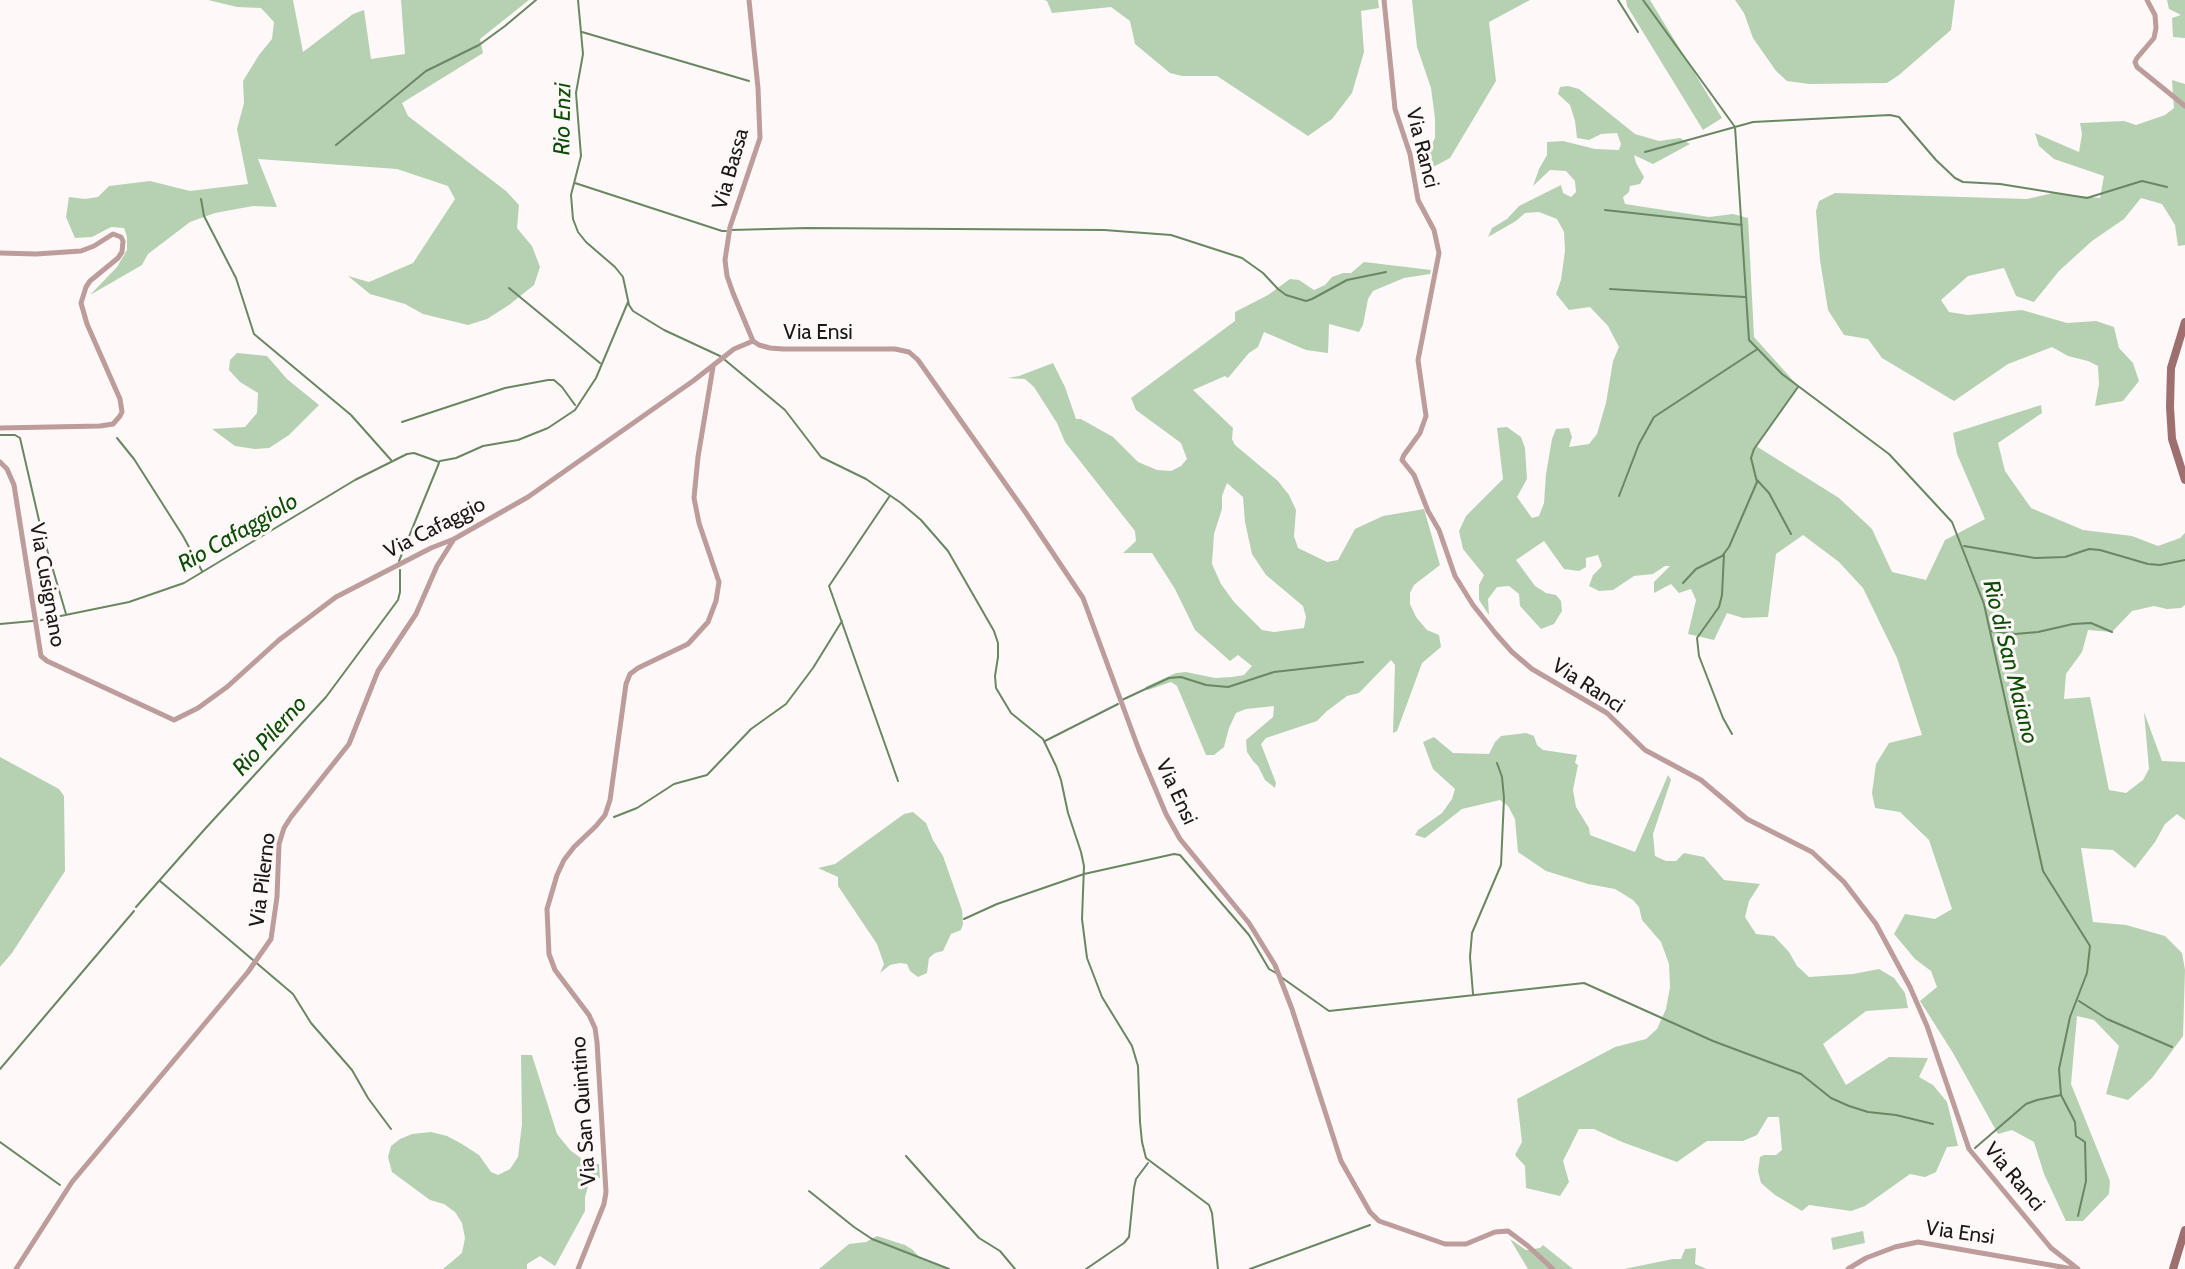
<!DOCTYPE html>
<style>
body{margin:0}
canvas{display:block;background:#fef8f8}
</style>
<canvas width="2185" height="1269"></canvas>
<script>
const c = document.querySelector('canvas').getContext('2d');
c.lineJoin = 'round';
function paint(path, color) { c.fillStyle = color; c.fill(path, 'evenodd'); }
const poly = rows => new Path2D(rows.map(r => 'M' + r).join(''));
function strokePath(path, color, width, dash) { c.strokeStyle = color; c.lineWidth = width; c.lineCap = dash ? 'butt' : 'round'; c.setLineDash(dash || []); c.stroke(path); }
function write(font, color, halo, rows, align = 'center') {
  c.font = font + ' Cabin,sans-serif'; c.lineWidth = 6; c.setLineDash([]); c.textBaseline = 'middle'; c.strokeStyle = halo; c.fillStyle = color; for (const [text, x, y, turn = 0] of rows) {
    c.save(); c.translate(x, y); c.rotate((+turn || 0) * Math.PI / 180); c.textAlign = isNaN(turn) ? turn : align; if (halo) c.strokeText(text, 0, 0); c.fillText(text, 0, 0); c.restore();
  }
}
const green = poly([
 [208,0,293,0,303,52,353,14,364,10,371,59,405,54,401,0,529,0,480,39,483,53,402,103,408,116,506,191,519,205,517,228,532,246,540,267,534,285,509,305,487,319,468,325,423,314,405,304,370,294,348,276,369,282,413,263,455,199,448,186,397,169,258,159,277,207,253,206,215,213,190,222,148,254,142,265,90,295,117,267,127,250,127,237,124,228,111,227,92,237,75,238,66,217,69,197,85,199,98,197,109,186,150,181,190,191,248,184,237,129,244,103,243,81,259,55,272,39,274,22,261,8,237,7],
 [1044,0,1378,0,1379,8,1361,11,1364,52,1352,93,1332,119,1308,136,1217,76,1182,76,1170,73,1135,44,1130,21,1111,7,1052,13,1047,1],
 [1412,0,1530,0,1489,22,1496,81,1450,158,1435,166,1418,170,1435,138,1435,118,1431,88,1417,47],
 [1626,0,1650,0,1722,118,1703,130,1627,6],
 [1735,0,1955,0,1951,30,1899,75,1887,83,1809,84,1787,81,1776,71,1753,38,1744,13],
 [2167,0,2185,0,2185,38,2173,37,2172,18,2181,15,2169,9],
 [2172,80,2185,84,2185,245,2178,246,2175,225,2162,204,2141,198,2124,219,2092,241,2059,271,2034,302,2016,296,2004,268,1968,276,1941,300,1949,312,1968,315,2022,310,2067,323,2096,321,2114,327,2119,348,2133,363,2139,381,2123,401,2095,406,2099,384,2098,366,2088,361,2068,356,2052,347,2008,364,1954,401,1882,358,1868,339,1844,335,1828,310,1820,260,1816,211,1819,201,1835,193,2027,199,2053,193,2100,198,2104,176,2054,159,2039,146,2035,133,2079,152,2082,134,2080,123,2124,121,2136,125,2165,115,2174,108],
 [1568,86,1579,89,1635,134,1659,141,1680,138,1690,144,1653,164,1634,155,1636,163,1644,177,1640,184,1630,186,1629,192,1623,197,1625,204,1709,217,1733,214,1748,218,1754,337,1798,386,1756,446,1839,498,1872,529,1892,572,1926,580,1945,540,1985,519,1957,454,1953,433,2041,405,2042,413,1998,443,2005,471,2031,508,2083,530,2132,536,2158,546,2180,538,2185,533,2185,605,2181,608,2167,609,2154,606,2132,611,2112,632,2088,630,2082,652,2066,674,2064,699,2090,697,2109,790,2126,793,2143,780,2149,769,2144,712,2162,761,2185,762,2185,820,2177,814,2165,824,2155,842,2135,868,2113,850,2081,848,2093,922,2126,925,2165,936,2182,953,2185,970,2183,1036,2152,1078,2128,1100,2106,1094,2119,1046,2094,1020,2077,1016,2071,1084,2110,1181,2109,1194,2083,1221,2066,1221,2044,1174,2034,1142,2012,1130,1998,1134,1953,1053,1920,1001,1937,987,1931,971,1915,959,1894,934,1905,914,1935,919,1952,909,1929,840,1900,812,1875,808,1872,793,1876,764,1889,743,1922,735,1897,658,1863,588,1839,562,1803,535,1776,554,1768,617,1743,618,1727,613,1714,640,1688,634,1696,600,1691,589,1679,593,1671,584,1654,593,1654,582,1670,566,1665,566,1653,574,1634,576,1613,590,1599,591,1589,586,1593,575,1602,566,1598,555,1586,558,1586,567,1579,571,1564,569,1544,541,1516,560,1535,586,1546,593,1556,595,1561,601,1562,611,1554,624,1541,629,1520,606,1519,594,1509,586,1497,587,1488,599,1489,615,1479,600,1479,585,1484,575,1463,549,1459,531,1466,516,1503,479,1497,428,1507,427,1521,437,1525,448,1527,479,1517,497,1532,518,1539,516,1544,503,1546,474,1552,439,1556,429,1569,428,1572,437,1569,447,1589,444,1597,434,1606,403,1613,361,1619,347,1608,326,1590,307,1569,310,1556,294,1561,280,1565,251,1564,232,1557,219,1539,212,1525,213,1516,221,1488,237,1492,228,1507,219,1519,206,1561,185,1563,193,1571,197,1576,192,1575,181,1566,171,1550,170,1533,186,1539,169,1547,155,1547,142,1563,141,1595,149,1619,150,1621,144,1617,133,1601,134,1589,140,1577,138,1575,121,1570,105,1558,94,1560,87],
 [1364,262,1431,270,1430,274,1404,278,1373,291,1368,299,1363,325,1359,332,1329,324,1328,353,1306,350,1264,332,1258,347,1249,353,1228,378,1225,376,1193,390,1233,428,1232,439,1235,445,1278,481,1289,495,1296,510,1294,536,1298,548,1327,562,1338,560,1355,529,1383,516,1424,509,1440,565,1414,585,1410,593,1410,604,1416,617,1427,630,1439,635,1441,647,1422,663,1397,731,1393,733,1395,665,1391,660,1359,693,1347,696,1327,711,1317,721,1266,738,1261,744,1276,783,1275,788,1265,780,1258,766,1253,761,1247,752,1246,740,1273,717,1274,706,1246,709,1236,713,1229,728,1224,747,1214,755,1206,755,1177,686,1171,682,1148,690,1145,687,1176,673,1186,672,1215,678,1232,677,1244,675,1252,666,1238,655,1230,661,1195,630,1175,589,1152,553,1123,553,1136,541,1135,531,1065,442,1057,423,1034,387,1025,379,1007,378,1019,376,1053,363,1065,387,1076,419,1081,419,1113,437,1138,462,1157,470,1171,471,1181,466,1187,459,1181,443,1136,410,1131,398,1235,321,1235,312,1268,295,1290,279,1299,280,1314,290,1325,285,1332,277,1343,273,1351,273],
 [1227,483,1243,497,1245,522,1252,554,1266,575,1303,606,1306,617,1304,628,1274,632,1262,630,1234,602,1221,584,1212,564,1214,534,1222,509,1222,496],
 [237,353,267,356,287,379,319,405,289,435,269,448,255,449,235,446,212,429,245,427,257,413,258,393,240,382,229,370,230,360],
 [1526,733,1534,736,1537,745,1543,750,1577,755,1575,763,1578,765,1573,790,1576,807,1589,828,1590,835,1635,852,1668,775,1671,780,1653,834,1655,856,1666,861,1676,861,1684,853,1704,857,1724,880,1760,884,1749,901,1745,917,1756,934,1774,936,1789,952,1797,966,1809,977,1853,974,1879,969,1894,978,1905,993,1908,1008,1866,1011,1823,1044,1846,1085,1889,1057,1928,1058,1919,1077,1933,1085,1947,1102,1958,1146,1947,1147,1936,1172,1925,1177,1910,1174,1865,1206,1851,1211,1809,1205,1802,1211,1775,1195,1761,1183,1758,1171,1760,1157,1764,1155,1776,1155,1782,1150,1779,1117,1768,1117,1757,1135,1743,1141,1707,1141,1677,1162,1622,1142,1594,1129,1579,1129,1563,1161,1569,1182,1560,1196,1526,1188,1525,1166,1515,1155,1522,1142,1517,1099,1615,1047,1646,1039,1657,1029,1666,1009,1670,987,1669,964,1661,942,1642,920,1639,907,1633,900,1615,889,1588,884,1546,871,1518,852,1515,819,1508,806,1500,800,1462,809,1425,838,1415,835,1418,830,1442,813,1452,799,1455,789,1433,769,1423,742,1434,737,1453,753,1489,754,1495,742,1501,736],
 [0,757,59,789,64,796,65,871,12,953,0,967],
 [913,812,926,823,933,840,943,856,962,910,963,924,961,930,951,934,943,951,935,953,929,958,927,973,918,977,910,971,907,964,900,963,890,965,880,973,884,964,877,944,838,886,838,877,818,868,835,864,904,814],
 [521,1055,532,1055,557,1134,570,1150,582,1159,581,1162,587,1165,599,1164,600,1179,597,1175,590,1180,585,1197,585,1211,555,1266,540,1256,527,1264,527,1269,443,1269,462,1253,465,1238,462,1223,455,1212,444,1204,430,1200,392,1172,388,1157,391,1146,400,1139,412,1134,431,1132,447,1136,462,1144,479,1155,491,1172,498,1175,510,1169,518,1157,522,1124],
 [1863,1231,1865,1243,1833,1250,1831,1238],
 [877,1236,905,1245,913,1250,921,1259,949,1269,819,1269,849,1244,866,1242],
 [1510,1239,1526,1250,1540,1248,1543,1245,1573,1269,1528,1269],
 [1696,1248,1695,1264,1707,1269,1624,1269,1673,1259,1681,1259,1685,1249]
]);
const stream = poly([
 [578,0,583,54,576,93,581,156,571,195,573,219,578,232,586,242,615,267,623,277,629,305,633,311,664,330,720,356],
 [1618,0,1638,32],
 [1643,0,1735,127,1749,340,1782,374,1889,454,1952,522,1984,604,2043,871,2090,946,2087,973,2070,1017,2059,1069,2061,1095,2075,1122,2076,1136,2085,1142,2086,1181,2078,1216],
 [582,32,749,81],
 [336,145,426,71,479,45,505,26,536,0],
 [1645,152,1753,122,1890,115,1899,117,1936,160,1955,178,1963,182,2000,184,2087,198,2142,181,2167,187],
 [575,183,722,231,726,231],
 [201,199,204,216,236,278,254,334,351,415,391,460],
 [1605,210,1742,225],
 [731,230,807,228,1104,230,1171,235,1242,258,1263,273,1278,289,1286,295,1306,301,1312,299,1347,280,1386,272],
 [509,288,600,363],
 [1610,289,1745,297],
 [725,360,785,410,821,457,866,479,901,503,921,520,948,551,994,631,998,643,998,657,995,676,996,688,1011,713,1043,739,1056,766,1061,780,1068,813,1081,852,1084,866,1082,919,1087,958,1102,997,1132,1046,1138,1066,1140,1122,1142,1142,1146,1158,1209,1205,1212,1213,1218,1269],
 [402,422,505,388,548,380,554,380,562,387,575,405],
 [0,435,15,435,20,438,41,529,66,614],
 [117,438,134,459,183,536,202,571],
 [440,461,456,458,483,446,518,440,548,428,575,410,596,378,628,302],
 [1757,480,1769,493,1791,534],
 [1619,496,1639,444,1654,417,1756,350],
 [889,497,829,586,898,781],
 [1964,546,2035,558,2065,557,2089,549,2100,550,2148,564,2160,565,2185,560],
 [1724,554,1722,595,1719,607,1697,638,1699,656,1723,718,1732,734],
 [399,561,439,463],
 [1683,583,1696,569,1722,556,1729,547,1757,482,1751,458,1754,449,1798,387],
 [41,620,129,602,184,583,355,480,407,454,414,453,439,462],
 [0,624,33,621],
 [1990,631,2015,634,2038,632,2073,624,2091,623,2112,632],
 [1122,700,1169,678,1181,677,1206,685,1228,687,1274,672,1363,662],
 [1045,741,1118,704],
 [614,817,637,808,674,784,707,775,751,729,786,704,813,668,842,621],
 [160,881,293,994,311,1023,352,1070,368,1098,391,1129],
 [136,907,204,830,326,697,398,600,400,592,400,570],
 [964,919,997,904,1084,874,1174,854,1180,855,1249,935,1269,969,1276,973],
 [1281,977,1329,1011,1584,983,1713,1041,1801,1074,1831,1098,1849,1106,1868,1112,1896,1115,1933,1124],
 [1473,994,1470,957,1472,933,1501,865,1504,798,1502,777,1497,763],
 [2079,1001,2107,1019,2172,1047],
 [0,1069,134,911],
 [0,1142,60,1185],
 [1975,1148,2026,1104,2037,1100,2061,1095],
 [906,1156,979,1238,1000,1251,1015,1269],
 [809,1191,854,1227,872,1239,949,1269],
 [1086,1269,1124,1243,1129,1237,1134,1188,1136,1179,1148,1163],
 [1250,1269,1370,1225]
]);
const street = poly([
 [749,0,758,88,760,138,730,227,725,260,727,276,733,293,753,341],
 [1384,0,1395,109,1410,154,1418,200,1434,230,1439,253,1418,360,1426,416,1420,433,1404,455,1402,460,1414,475,1428,511,1439,530,1455,576,1473,605,1496,634,1512,652,1532,669,1607,713,1645,750,1701,780,1747,819,1812,852,1844,882,1876,924,1910,987,1927,1026,1969,1149,2051,1248,2078,1269],
 [2147,0,2155,15,2156,28,2154,38,2137,58,2135,62,2137,67,2185,106],
 [0,253,36,254,81,251,94,246,113,234,121,237,123,241,122,252,118,258,90,281,86,287,81,303,87,324,120,399,122,412,120,416,113,424,100,426,0,428],
 [753,341,759,345,770,348,783,349,895,349,909,352,918,360,1026,513,1083,598,1139,750,1166,814,1180,839,1249,923,1275,965,1292,1009,1341,1161,1370,1212,1379,1221,1445,1244,1466,1244,1495,1232,1508,1231,1528,1246,1553,1269],
 [0,462,7,469,14,485,41,656,47,661,174,720,198,708,227,687,279,640,336,597,431,548,454,539,528,497,693,381,734,349,753,341],
 [16,1269,72,1182,248,972,271,939,277,897,279,844,284,828,291,817,349,744,378,671,416,614,437,566,454,539],
 [578,1269,604,1204,606,1192,597,1042,595,1028,589,1015,555,970,549,954,547,909,557,875,564,860,574,847,596,826,605,815,610,800,626,684,630,674,638,668,688,644,708,622,716,601,719,582,699,523,694,498,698,457,713,367],
 [1848,1269,1866,1258,1895,1247,1918,1242,2073,1269]
]);
const secondary = poly([
 [2185,322,2171,368,2170,407,2172,439,2185,480],
 [2173,1269,2185,1230]
]);
const streetNames = [
 ["Via Ranci",1422,148,76],
 ["Via Bassa",731,169,-74],
 ["Via Ensi",818,333],
 ["Via Cafaggio",435,528,-27],
 ["Via Cusignano",47,585,80],
 ["Via Ranci",1588,686,33],
 ["Via Ensi",1176,792,65],
 ["Via Pilerno",263,880,-83],
 ["Via San Quintino",584,1111,-94],
 ["Via Ranci",2014,1177,50],
 ["Via Ensi",1960,1233,8]
];
const waterNames = [
 ["Rio Enzi",563,119,-89],
 ["Rio Cafaggiolo",238,533,-30],
 ["Rio di San Maiano",2010,662,76],
 ["Rio Pilerno",270,736,-48]
];
paint(green, '#b5d1b1');
strokePath(stream, '#698763', 2);
strokePath(street, '#bd9c9c', 5);
strokePath(secondary, '#9e6f6f', 8);
write('21px', '#1d1818', '#fef8f8', streetNames);
write('italic 23px', '#0d4e06', '#fef8f8', waterNames);
</script>
